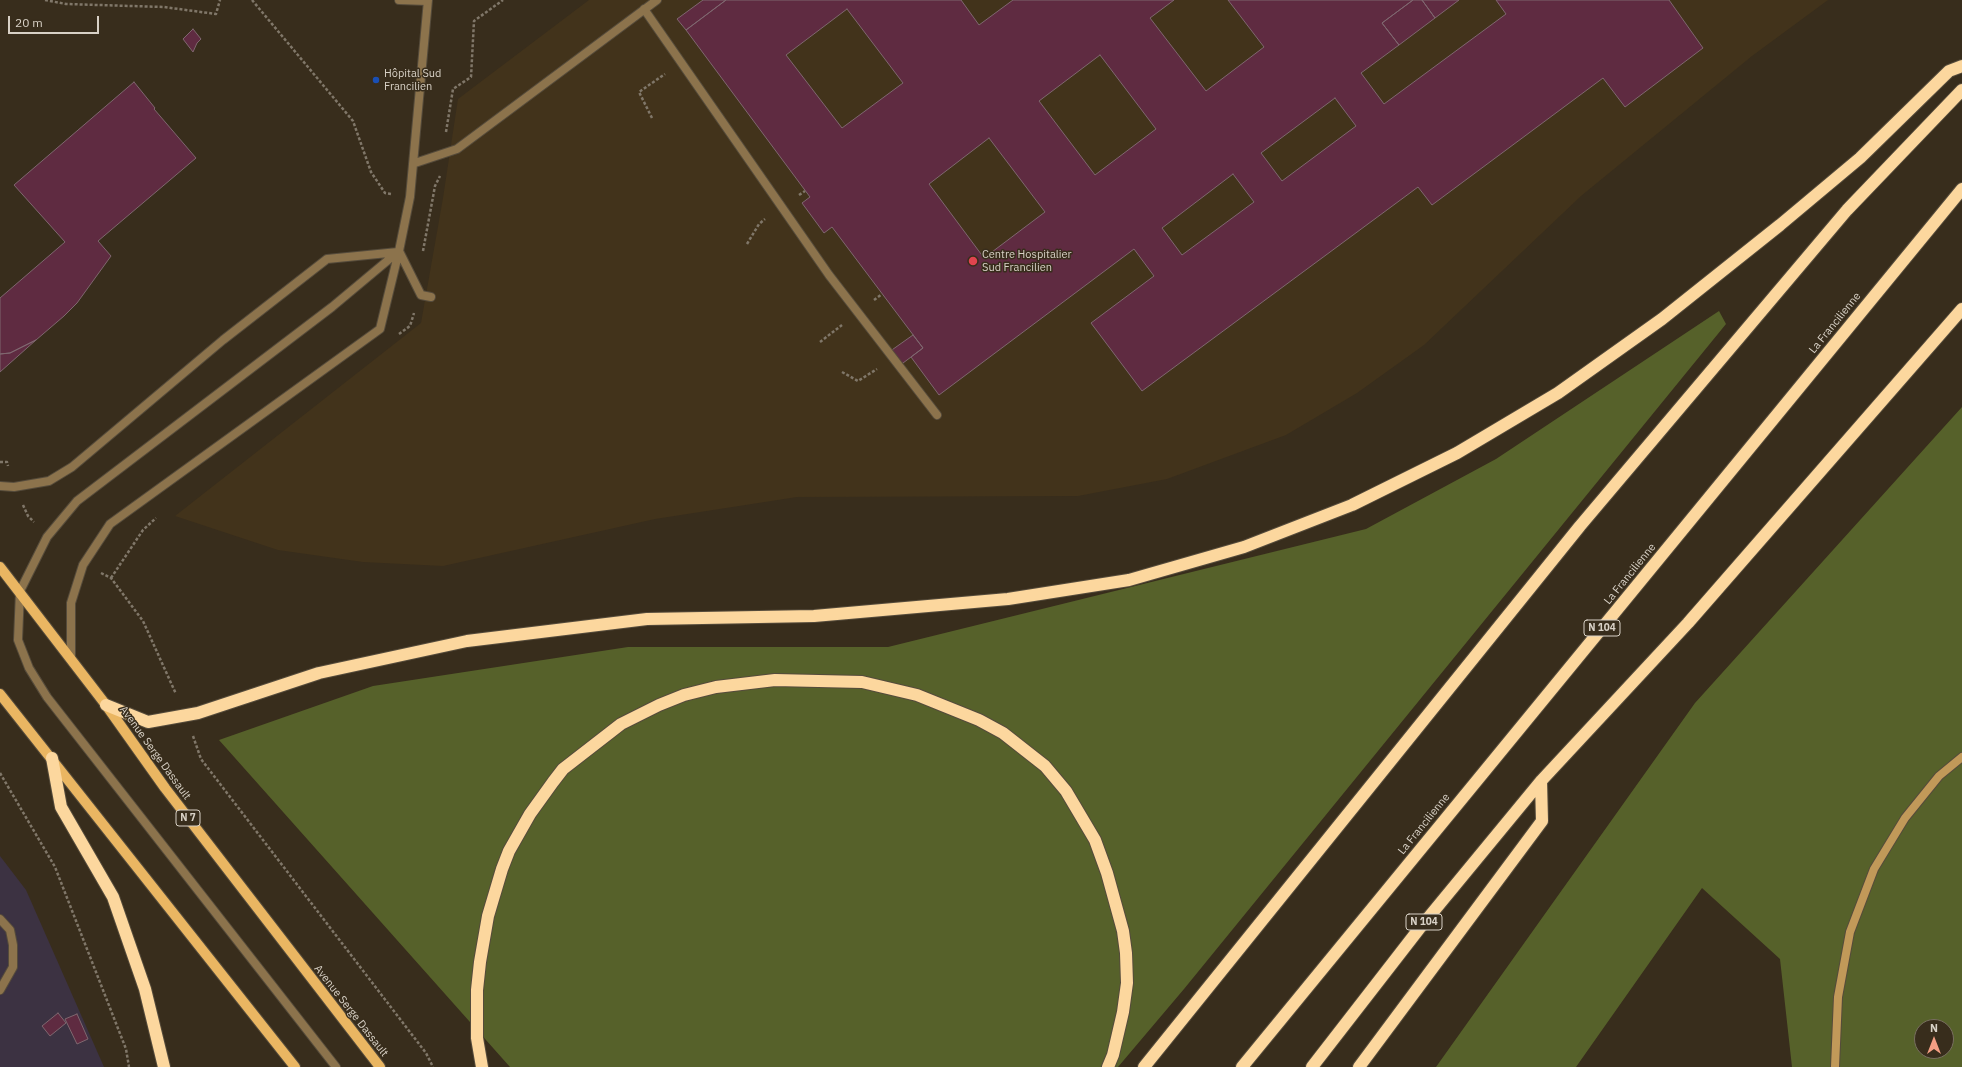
<!DOCTYPE html>
<meta charset="utf-8">
<style>
body{margin:0}
#map{position:relative;width:1962px;height:1067px;overflow:hidden;background:#382d1c;font-family:"IBM Plex Sans",sans-serif}
canvas{display:block}
.north{position:absolute;left:1914px;top:1019px;width:40px;height:40px;box-sizing:border-box;background:#382d1c;border:1px solid #786f60;border-radius:50%;rotate:0deg;font-size:11px;font-weight:700;line-height:16px;text-align:center;color:#d8d1c6}
.north::after{content:'';display:block;margin:auto;width:14px;height:18px;background:#f39f83;clip-path:polygon(50% 0,100% 100%,50% 72%,0 100%)}
.scale{position:absolute;left:8px;top:16px;width:91px;height:18px;box-sizing:border-box;border:2px solid #d8d1c6;border-top:0;padding-left:5px;font-size:12px;line-height:14px;white-space:nowrap;color:#d8d1c6;-webkit-text-stroke:3px #382d1c;paint-order:stroke}
</style>
<div id="map">
<canvas width="1962" height="1067"></canvas>
<div class="north">N</div>
<div class="scale">20 m</div>
</div>
<script>
const c = document.querySelector('canvas').getContext('2d');
c.lineJoin = 'round';
function paint(path, color) { c.fillStyle = color; c.fill(path, 'evenodd'); }
const poly = rows => new Path2D(rows.map(r => 'M' + r).join(''));
function strokePath(path, color, width, dash) { c.strokeStyle = color; c.lineWidth = width; c.lineCap = dash ? 'butt' : 'round'; c.setLineDash(dash || []); c.stroke(path); }
function write(font, color, halo, rows, align = 'center') {
  c.font = font + ' "IBM Plex Sans",sans-serif'; c.lineWidth = 3; c.setLineDash([]); c.textBaseline = 'middle'; c.strokeStyle = halo; c.fillStyle = color; for (const [text, x, y, turn = 0] of rows) {
    c.save(); c.translate(x, y); c.rotate((+turn || 0) * Math.PI / 180); c.textAlign = isNaN(turn) ? turn : align; if (halo) c.strokeText(text, 0, 0); c.fillText(text, 0, 0); c.restore();
  }
}
const commercial = poly([
 [0,856,26,890,104,1067,0,1067]
]);
const built = poly([
 [589,0,1828,0,1752,56,1581,196,1424,345,1357,393,1286,435,1167,479,1078,496,797,497,655,519,443,566,363,562,278,550,175,516,421,323,443,198,458,99]
]);
const forest = poly([
 [1719,311,1726,324,1184,989,1118,1067,510,1067,219,740,373,686,628,647,888,647,1366,529,1496,459],
 [1962,407,1962,1067,1792,1067,1780,959,1702,888,1576,1067,1436,1067,1695,703],
 [1922,1027,1946,1027,1946,1051,1922,1051]
]);
const building = poly([
 [703,0,726,0,686,30,677,19,703,0],
 [726,0,961,0,979,25,1013,0,1174,0,1150,18,1206,91,1264,47,1228,0,1413,0,1382,23,1399,45,1361,73,1384,104,1506,14,1496,0,1669,0,1703,48,1625,107,1603,78,1432,205,1418,187,1142,391,1091,323,1154,276,1134,249,939,395,911,357,923,348,832,227,824,233,802,203,810,197,686,30,726,0],
 [847,9,903,83,842,128,786,55,847,9],
 [1100,55,1156,129,1095,175,1039,101,1100,55],
 [1335,98,1356,126,1282,181,1261,153,1335,98],
 [989,138,1045,212,984,258,929,184,989,138],
 [1233,174,1254,202,1182,255,1162,228,1233,174],
 [1413,0,1422,0,1435,18,1399,45,1382,23,1413,0],
 [1422,0,1459,0,1435,18,1422,0],
 [193,29,201,39,197,43,193,52,183,39,193,29],
 [134,82,155,108,154,109,196,158,98,241,111,256,77,303,64,316,36,340,10,353,0,354,0,298,65,242,14,185,134,82],
 [913,335,923,348,899,366,889,352,913,335],
 [36,340,0,372,0,354,10,353,36,340],
 [58,1013,66,1023,50,1036,42,1026,58,1013],
 [77,1014,88,1039,77,1044,65,1019,77,1014]
]);
const path = poly([
 [45,0,66,4,164,7,216,14,220,0],
 [252,0,353,121,371,172,385,193,391,194],
 [652,118,639,92,665,74],
 [446,132,453,89,471,77,474,21,503,0],
 [799,195,805,191],
 [747,244,759,224,765,219],
 [423,251,435,186,440,176],
 [874,300,882,294],
 [399,334,410,326,414,313],
 [820,342,842,325],
 [842,372,858,381,877,369],
 [0,462,7,462,8,466],
 [23,505,28,516,34,522],
 [101,573,111,578,143,621,176,694],
 [111,578,143,530,156,518],
 [193,736,201,759,426,1053,433,1067],
 [0,773,55,867,126,1049,129,1067]
]);
const lane = poly([
 [644,9,829,275,937,415],
 [415,163,457,149,657,0],
 [399,251,421,295,431,297],
 [0,486,14,487,49,481,72,467,223,340,327,259,398,252],
 [71,659,71,603,83,565,110,524,380,329,399,251,410,197,428,0],
 [0,919,10,930,13,945,13,967,0,990],
 [336,1067,47,697,29,668,18,640,20,591,47,537,77,501,332,307,399,251]
]);
const street = poly([
 [399,0,427,1]
]);
const secondary = poly([
 [1835,1067,1838,997,1850,932,1874,869,1905,818,1939,776,1962,757]
]);
const primary = poly([
 [0,567,106,705,165,788,380,1067],
 [0,694,295,1067]
]);
const highway = poly([
 [106,705,148,722,198,713,319,673,467,641,647,619,814,616,1008,599,1129,580,1244,547,1352,505,1457,453,1558,393,1662,319,1780,225,1860,158,1949,71,1962,66],
 [52,758,61,807,113,897,145,989,164,1067],
 [482,1067,477,1038,477,990,480,962,488,916,502,869,509,851,530,814,553,782,563,769,621,724,659,705,684,695,716,687,775,680,862,682,917,695,979,720,1003,733,1045,766,1066,791,1095,840,1107,873,1123,931,1126,953,1127,983,1123,1012,1113,1055,1108,1067],
 [1144,1067,1580,526,1847,210,1962,90],
 [1242,1067,1962,189],
 [1312,1067,1419,929,1541,781,1688,623,1962,309],
 [1359,1067,1542,821,1541,781]
]);
const markers = [
 [376,80,4,"#1a4fb4"],
 [973,261,5,"#e0444e"]
];
const shields = [
 [1602,628,36],
 [188,818,24],
 [1424,922,36]
];
const shieldNames = [
 ["N 104",1602,628],
 ["N 7",188,818],
 ["N 104",1424,922]
];
const poiNames = [
 ["Hôpital Sud",384,74],
 ["Francilien",384,87],
 ["Centre Hospitalier",982,255],
 ["Sud Francilien",982,268]
];
const streetNames = [
 ["La Francilienne",1835,323,-51],
 ["La Francilienne",1630,574,-51],
 ["Avenue Serge Dassault",155,753,54],
 ["La Francilienne",1424,824,-51],
 ["Avenue Serge Dassault",351,1011,52]
];
paint(commercial, '#3c3242');
paint(built, '#42331b');
paint(forest, '#56612a');
paint(building, '#5f2b41');
strokePath(building, '#7f676f', 1);
strokePath(lane, '#554b3b', 10);
strokePath(street, '#554b3b', 10);
strokePath(secondary, '#554b3b', 10);
strokePath(primary, '#554b3b', 12);
strokePath(highway, '#554b3b', 14);
strokePath(path, '#807769', 2.5, [3, 2]);
strokePath(lane, '#8c734c', 8);
strokePath(street, '#8c734c', 8);
strokePath(secondary, '#c19959', 8);
strokePath(primary, '#eab662', 10);
strokePath(highway, '#fcd79e', 12);
for (const [x, y, r, color] of markers) { const dot = new Path2D(); dot.arc(x, y, r, 0, 2 * Math.PI); c.fillStyle = color; c.fill(dot); strokePath(dot, '#382d1c', 1.5); }
for (const [x, y, w] of shields) { const box = new Path2D(); box.roundRect(x - w / 2, y - 8, w, 16, 3); c.fillStyle = '#382d1c'; c.fill(box); strokePath(box, '#d8d1c6', 1); }
write('bold 10px', '#d8d1c6', null, shieldNames);
write('11px', '#d8d1c6', '#382d1c', poiNames, 'left');
write('11px', '#d8d1c6', '#382d1c', streetNames);
</script>
